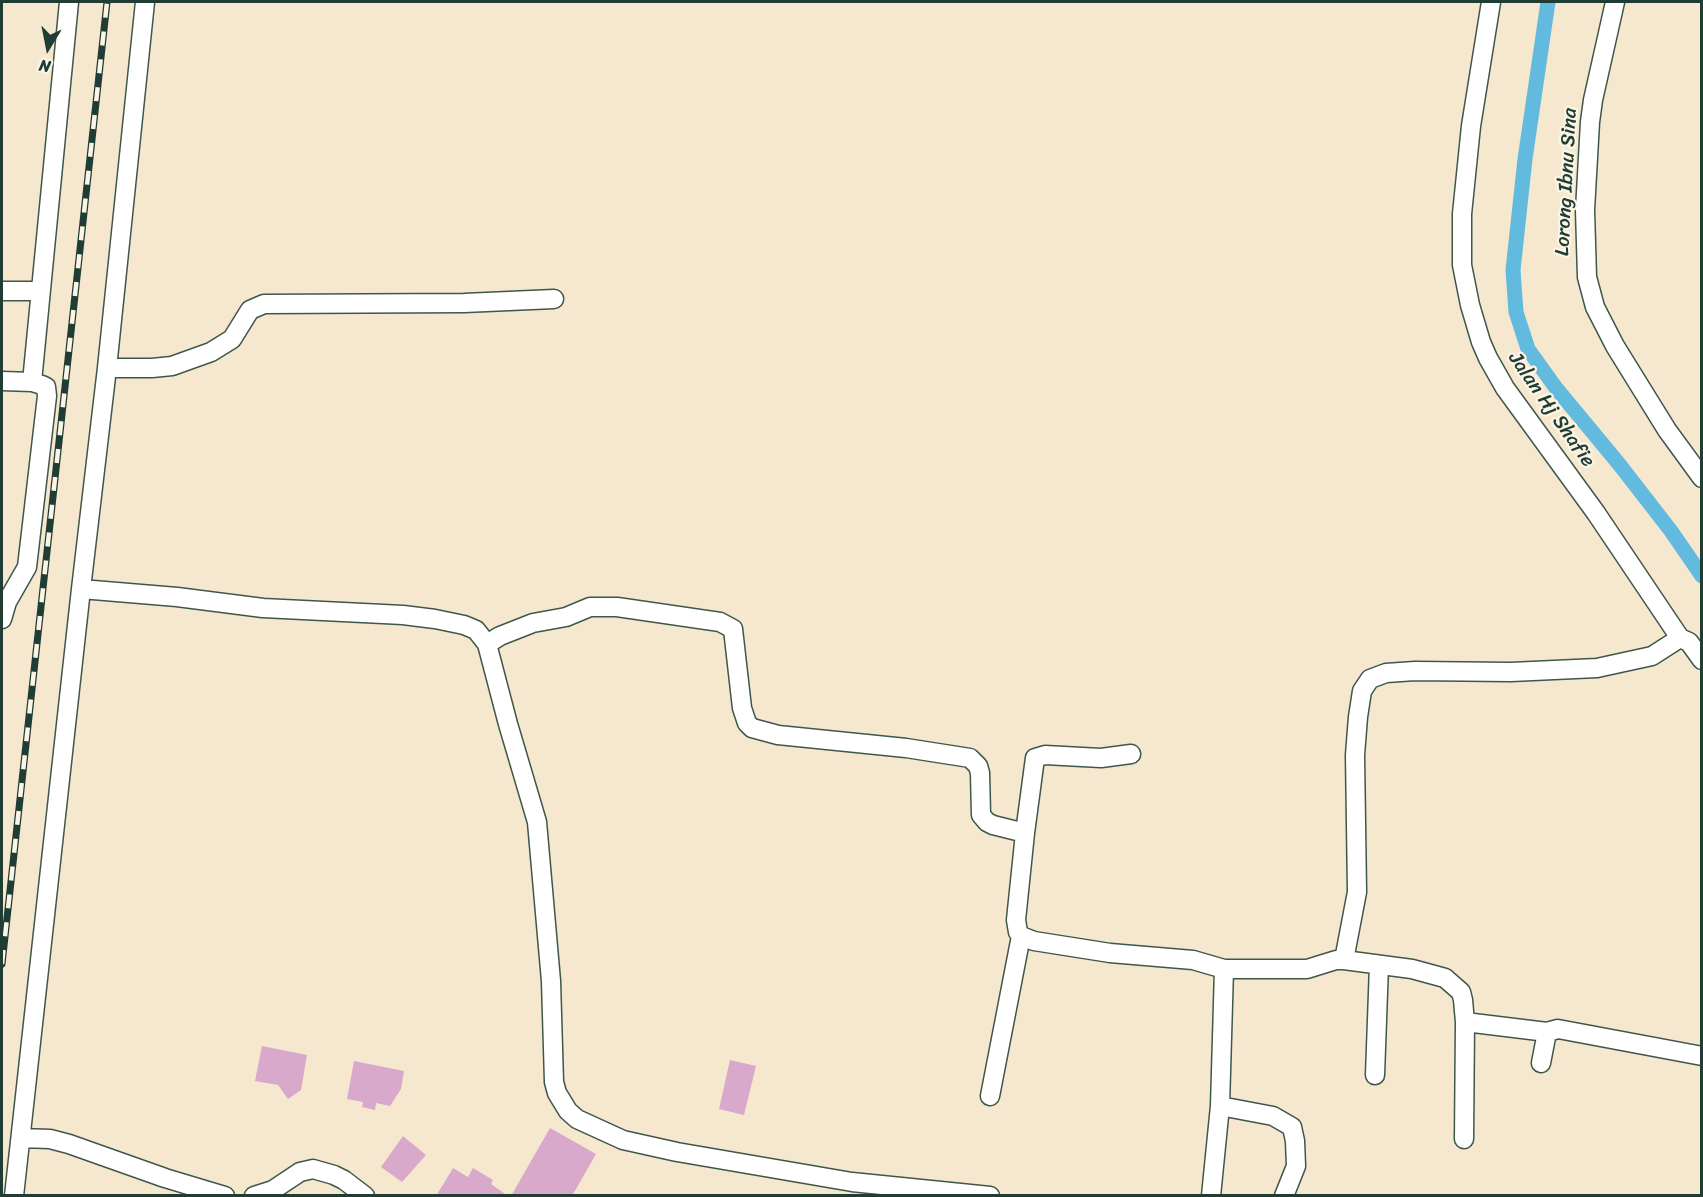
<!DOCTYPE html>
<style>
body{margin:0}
#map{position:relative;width:1703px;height:1197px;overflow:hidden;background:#f6e8cf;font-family:Sriracha,sans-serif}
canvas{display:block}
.frame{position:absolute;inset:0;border:3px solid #1f3d34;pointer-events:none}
.north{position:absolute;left:18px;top:18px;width:60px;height:60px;-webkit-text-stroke:4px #fcf5e5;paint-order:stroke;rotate:190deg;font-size:16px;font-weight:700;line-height:24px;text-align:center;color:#1f3d34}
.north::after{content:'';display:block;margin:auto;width:21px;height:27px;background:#1f3d34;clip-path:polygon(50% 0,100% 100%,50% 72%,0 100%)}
</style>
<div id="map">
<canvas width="1703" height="1197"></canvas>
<div class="frame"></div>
<div class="north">N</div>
</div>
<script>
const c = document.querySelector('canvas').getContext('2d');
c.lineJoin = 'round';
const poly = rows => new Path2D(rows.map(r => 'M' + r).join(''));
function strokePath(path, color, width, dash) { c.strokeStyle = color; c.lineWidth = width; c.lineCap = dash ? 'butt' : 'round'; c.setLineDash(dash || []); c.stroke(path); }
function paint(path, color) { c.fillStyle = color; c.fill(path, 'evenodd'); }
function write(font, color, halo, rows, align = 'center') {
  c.font = font + ' Sriracha,sans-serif'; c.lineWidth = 4.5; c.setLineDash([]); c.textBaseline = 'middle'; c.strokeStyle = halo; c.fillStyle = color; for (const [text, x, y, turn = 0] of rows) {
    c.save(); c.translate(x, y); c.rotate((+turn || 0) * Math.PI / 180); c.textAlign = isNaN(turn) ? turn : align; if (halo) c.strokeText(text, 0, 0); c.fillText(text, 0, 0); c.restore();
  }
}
const canal = poly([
 [1548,2,1525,159,1513,270,1516,312,1528,349,1556,388,1619,464,1671,531,1702,576]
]);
const building = poly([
 [262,1046,307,1055,301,1090,288,1099,278,1085,255,1081],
 [730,1060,756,1066,744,1115,719,1109],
 [354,1061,404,1071,401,1089,390,1106,376,1103,375,1110,362,1107,363,1102,347,1099],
 [550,1128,596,1154,572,1196,511,1196],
 [403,1136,426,1155,402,1182,381,1167],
 [453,1168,468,1177,473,1168,493,1180,491,1184,508,1196,436,1196]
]);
const minor = poly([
 [1491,2,1471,126,1462,214,1462,265,1470,305,1481,342,1488,358,1505,388,1596,513,1680,638,1689,642,1702,660],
 [1615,2,1593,100,1590,122,1585,210,1587,277,1595,307,1615,346,1667,430,1702,478],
 [2,291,40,291],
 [107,368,152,368,172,366,211,352,232,339,250,310,264,304,464,303,554,299],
 [2,381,32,382,42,385,46,387,47,396,27,567,7,602,2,619],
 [32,382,69,2],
 [81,589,107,368,145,2],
 [487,644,500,636,533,623,566,617,590,607,617,607,720,622,733,629,742,708,747,723,752,728,778,735,906,748,970,758,978,766,980,773,981,815,987,822,993,825,1025,833,1016,920,1018,932,1021,936,990,1096],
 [1025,833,1035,758,1045,755,1101,758,1131,754],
 [1021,936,1034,941,1110,953,1193,960,1224,969,1307,969,1336,960,1344,960,1412,969,1445,978,1461,992,1463,1000,1465,1022,1464,1139],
 [1344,960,1357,892,1355,755,1358,717,1362,691,1370,679,1386,673,1415,671,1511,672,1597,668,1652,656,1680,638],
 [1465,1022,1547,1032],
 [1541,1063,1547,1032,1558,1029,1702,1056],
 [1375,1075,1379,965],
 [1220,1106,1273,1116,1292,1127,1295,1141,1296,1166,1284,1196],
 [21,1138,50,1139,69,1144,165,1178,225,1196],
 [14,1196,81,589,177,597,263,608,403,615,435,619,464,625,476,630,487,644,508,724,537,822,551,981,554,1082,557,1093,568,1111,577,1119,623,1140,677,1152,852,1182,990,1196],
 [254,1196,273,1190,300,1172,313,1169,334,1175,344,1180,365,1196],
 [1211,1196,1220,1106,1224,969]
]);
const rail = poly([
 [2,964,107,2]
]);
const streetNames = [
 ["Lorong Ibnu Sina",1567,182,-87],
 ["Jalan Hj Shafie",1551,410,55]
];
strokePath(canal, '#62bbdf', 15);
paint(building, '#d8a9cb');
strokePath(minor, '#3f574b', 21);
strokePath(minor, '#fff', 18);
strokePath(rail, '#1f3d34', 7);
strokePath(rail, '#fcf5e5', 4.5, [14]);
write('20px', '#1f3d34', '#fcf5e5', streetNames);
</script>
